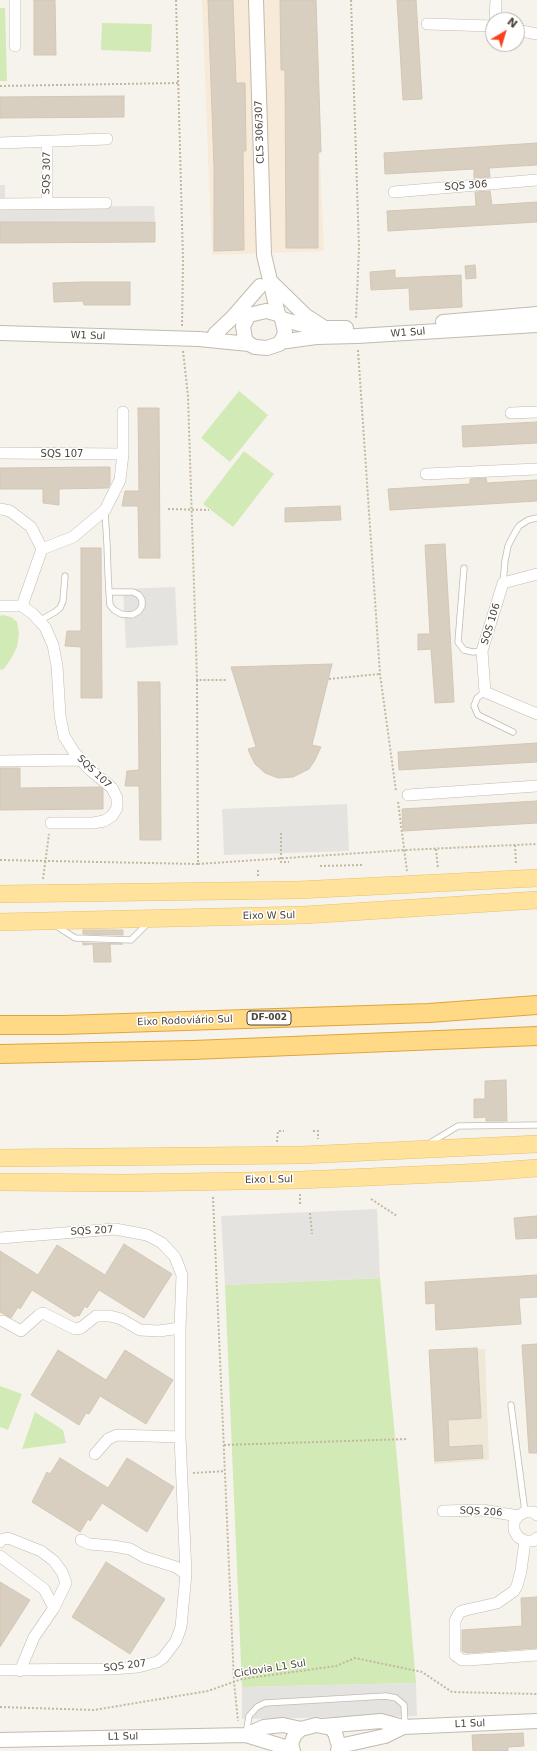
<!DOCTYPE html>
<meta charset="utf-8">
<style>
body{margin:0}
#map{position:relative;width:537px;height:1751px;overflow:hidden;background:#f6f3ec;font-family:"DejaVu Sans",sans-serif}
canvas{display:block}
.north{position:absolute;left:485px;top:12px;width:40px;height:40px;box-sizing:border-box;background:#fff;border:1px solid #b7b4b0;border-radius:50%;rotate:38deg;font-size:11px;font-weight:700;line-height:16px;text-align:center;color:#4b4439}
.north::after{content:'';display:block;margin:auto;width:14px;height:18px;background:#fc3f1d;clip-path:polygon(50% 0,100% 100%,50% 72%,0 100%)}
</style>
<div id="map">
<canvas width="537" height="1751"></canvas>
<div class="north">N</div>
</div>
<script>
const c = document.querySelector('canvas').getContext('2d');
c.lineJoin = 'round';
function paint(path, color) { c.fillStyle = color; c.fill(path, 'evenodd'); }
const poly = rows => new Path2D(rows.map(r => 'M' + r).join(''));
function strokePath(path, color, width, dash) { c.strokeStyle = color; c.lineWidth = width; c.lineCap = dash ? 'butt' : 'round'; c.setLineDash(dash || []); c.stroke(path); }
function write(font, color, halo, rows, align = 'center') {
  c.font = font + ' "DejaVu Sans",sans-serif'; c.lineWidth = 3; c.setLineDash([]); c.textBaseline = 'middle'; c.strokeStyle = halo; c.fillStyle = color; for (const [text, x, y, turn = 0] of rows) {
    c.save(); c.translate(x, y); c.rotate((+turn || 0) * Math.PI / 180); c.textAlign = isNaN(turn) ? turn : align; if (halo) c.strokeText(text, 0, 0); c.fillText(text, 0, 0); c.restore();
  }
}
const commercial = poly([
 [202,0,313,0,324,251,212,255]
]);
const education = poly([
 [485,1349,489,1460,434,1464,431,1350]
]);
const green = poly([
 [0,8,5,8,7,81,0,81],
 [102,23,152,24,151,52,101,50],
 [239,391,268,415,230,462,201,438],
 [244,451,274,474,233,527,203,504],
 [3,615,11,617,17,622,19,634,17,647,12,657,4,669,0,670,0,616],
 [380,1278,399,1480,416,1683,242,1687,225,1285],
 [0,1386,22,1394,8,1430,0,1427],
 [35,1412,63,1430,66,1443,22,1449]
]);
const parking = poly([
 [0,185,5,185,5,199,0,199],
 [154,206,155,221,0,222,0,207],
 [175,587,178,645,126,648,123,589],
 [347,804,349,851,224,855,222,809],
 [377,1209,380,1278,225,1285,221,1216],
 [416,1683,417,1716,242,1719,242,1687]
]);
const building = poly([
 [34,0,55,0,56,55,34,55,34,0],
 [208,0,233,0,236,83,245,83,246,151,243,151,244,250,214,251,214,167,208,0],
 [280,0,316,0,321,152,318,152,318,248,286,248,285,70,281,70,280,0],
 [397,0,416,0,422,99,403,100,397,0],
 [124,96,124,117,0,118,0,97,124,96],
 [537,143,537,165,489,168,490,177,474,178,474,169,385,174,384,153,537,143],
 [490,191,492,205,537,202,537,222,388,231,387,211,476,206,475,192,490,191],
 [0,222,155,222,155,242,0,243,0,222],
 [475,265,476,278,466,279,465,266,475,265],
 [395,270,395,278,461,275,462,307,410,310,409,288,371,290,370,272,395,270],
 [83,282,130,282,130,305,84,305,83,301,54,302,53,283,83,282],
 [138,408,159,408,160,558,139,558,138,506,122,506,125,491,139,491,138,408],
 [537,422,537,443,463,447,462,426,537,422],
 [102,467,110,467,110,484,108,488,59,489,59,505,43,503,43,489,0,489,0,468,102,467],
 [486,478,487,483,537,480,537,501,390,510,388,489,470,484,470,479,486,478],
 [340,506,341,520,285,522,285,508,340,506],
 [445,544,454,702,435,703,431,649,418,650,418,634,430,634,425,545,445,544],
 [81,548,101,548,102,698,81,698,81,647,65,646,67,631,81,631,81,548],
 [332,664,312,745,321,747,315,760,309,769,293,777,278,778,265,773,255,764,250,754,248,749,256,747,231,667,332,664],
 [138,682,160,682,161,840,140,840,139,786,125,786,127,771,139,770,138,682],
 [537,743,537,762,399,770,398,752,537,743],
 [0,768,20,768,20,788,100,787,103,789,103,809,0,810,0,768],
 [537,801,537,823,403,831,402,809,537,801],
 [83,930,123,930,123,935,83,934,83,930],
 [83,943,123,944,110,944,111,962,94,962,93,944,83,945,83,943],
 [506,1080,507,1121,486,1121,486,1117,474,1118,474,1099,485,1099,485,1081,506,1080],
 [537,1216,537,1238,516,1239,514,1218,537,1216],
 [124,1244,172,1274,144,1318,99,1290,87,1308,85,1306,79,1316,77,1315,75,1317,32,1290,20,1309,18,1307,11,1318,0,1312,0,1251,38,1275,57,1245,105,1275,124,1244],
 [537,1275,537,1297,519,1298,521,1324,436,1330,435,1303,426,1304,425,1282,537,1275],
 [537,1344,537,1453,529,1453,522,1345,537,1344],
 [477,1348,481,1418,448,1420,449,1447,482,1445,483,1458,435,1461,429,1350,477,1348],
 [58,1350,106,1380,125,1350,173,1380,146,1424,100,1396,89,1414,86,1413,79,1425,31,1395,58,1350],
 [60,1458,108,1488,127,1458,174,1487,147,1532,102,1503,90,1521,88,1519,80,1532,32,1502,47,1472,50,1474,60,1458],
 [106,1562,165,1599,130,1654,72,1617,106,1562],
 [0,1582,30,1600,0,1647,0,1582],
 [537,1597,537,1648,467,1653,462,1651,462,1630,522,1626,521,1598,537,1597],
 [523,1733,524,1746,508,1747,508,1751,473,1751,472,1735,523,1733]
]);
const path = poly([
 [176,0,183,261,182,327],
 [351,0,359,248,356,319],
 [0,86,178,83],
 [358,350,380,674,396,791],
 [183,351,188,396,197,680,227,680],
 [168,509,209,510],
 [329,679,379,674],
 [398,802,407,871],
 [281,833,281,862,289,862],
 [515,845,516,864],
 [436,849,438,869],
 [0,860,198,864,197,680],
 [198,864,405,850,537,844],
 [320,866,363,865],
 [258,876,258,869],
 [43,879,49,834],
 [313,1131,318,1131,318,1139],
 [277,1142,278,1131,284,1131],
 [300,1194,300,1206],
 [213,1197,234,1682,238,1721],
 [371,1199,397,1216],
 [310,1213,312,1234],
 [224,1445,408,1439],
 [193,1473,225,1471],
 [0,1707,94,1710,208,1691,242,1679,336,1666,355,1658,422,1672,452,1692,537,1694]
]);
const service = poly([
 [105,511,107,544,108,573,109,592,110,605,114,610,121,614,132,615,139,611,142,606,142,600,139,595,133,592,109,592],
 [464,568,458,642,464,650,473,652,482,651],
 [503,583,505,561,508,546,513,536,519,526,528,520,537,518],
 [39,621,55,612,60,608,63,601,65,576],
 [485,692,477,698,474,706,478,715,513,732],
 [55,925,75,938,131,940,148,923],
 [430,1143,458,1126,537,1125],
 [511,1405,525,1512],
 [246,1734,249,1716,257,1707,265,1703,386,1696,396,1698,404,1705,405,1726]
]);
const minor = poly([
 [15,0,15,46],
 [495,20,496,0],
 [427,24,493,26],
 [517,30,537,34],
 [0,143,107,139],
 [394,192,537,180],
 [0,204,106,203],
 [47,204,47,142],
 [511,413,537,412],
 [0,453,123,454],
 [426,474,537,469],
 [0,509,10,511,31,527,42,549,22,606,0,606],
 [42,549,73,537,105,510,120,480,123,454,123,412],
 [537,574,503,583,482,651,485,692,537,714],
 [22,606,33,614,45,627,53,645,57,666,60,715,64,736,74,752,89,769,112,788,117,798,117,808,112,816,104,821,93,823,51,823],
 [0,761,81,760],
 [408,795,537,786],
 [0,1238,115,1229,147,1235,162,1243,175,1257,182,1275,180,1328,180,1437,186,1574,181,1627,176,1641,163,1658,157,1662,138,1667,112,1669,0,1670],
 [3,1321,21,1331,39,1315,43,1313,75,1329,81,1328,96,1316,110,1316,121,1319,140,1330,159,1331,180,1328],
 [95,1454,108,1439,117,1435,180,1437],
 [443,1511,483,1510,518,1516],
 [537,1515,533,1512,525,1512,518,1516,514,1522,514,1530,518,1537,525,1541,533,1541,537,1538],
 [81,1540,89,1544,113,1546,130,1549,144,1557,176,1567,186,1574],
 [525,1541,521,1571,517,1586,514,1591,497,1603,466,1610,460,1612,458,1615,455,1621,455,1655,462,1660,468,1660,537,1655],
 [0,1542,1,1540,8,1538,41,1551,54,1561,62,1572,66,1583,54,1608,34,1637,20,1671],
 [0,1556,44,1589,54,1608]
]);
const tertiary = poly([
 [256,0,264,255,278,314],
 [270,281,306,316,323,327],
 [266,311,278,314,282,319,285,332,283,338,279,344,267,348,255,347,249,344,245,339,243,326,249,315,266,311],
 [282,319,314,328,346,328],
 [443,322,537,314],
 [0,333,199,339,249,344],
 [215,334,233,317,260,286],
 [280,342,316,337,357,336,537,325],
 [323,1726,381,1721,403,1727,537,1721],
 [246,1735,264,1727,283,1725,301,1729],
 [0,1740,246,1735,291,1749],
 [339,1746,385,1736,403,1727],
 [293,1751,291,1744,295,1734,301,1729,316,1725,331,1728,335,1733,339,1746,338,1751]
]);
const primary = poly([
 [0,894,298,890,537,878],
 [0,922,305,915,537,900],
 [0,1158,302,1155,537,1144],
 [0,1182,125,1183,300,1180,485,1172,537,1168]
]);
const trunk = poly([
 [0,1025,63,1025,429,1013,537,1005],
 [0,1054,193,1050,537,1036]
]);
const shields = [
 [269,1018,44]
];
const shieldNames = [
 ["DF-002",269,1018]
];
const streetNames = [
 ["CLS 306/307",260,132,-92],
 ["SQS 307",47,173,-89],
 ["SQS 306",466,186,-4],
 ["W1 Sul",408,333,-4],
 ["W1 Sul",88,336,2],
 ["SQS 107",62,454],
 ["SQS 106",491,624,-73],
 ["SQS 107",94,772,44],
 ["Eixo W Sul",269,916,-1],
 ["Eixo Rodoviário Sul",185,1021,-2],
 ["Eixo L Sul",269,1180,-1],
 ["SQS 207",92,1231,-3],
 ["SQS 206",481,1512,3],
 ["SQS 207",125,1666,-7],
 ["Ciclovia L1 Sul",270,1669,-9],
 ["L1 Sul",470,1724,-2],
 ["L1 Sul",123,1737,-1]
];
paint(commercial, '#f7ead8');
paint(education, '#efe8d6');
paint(green, '#d2eab5');
paint(parking, '#e5e3e0');
paint(building, '#d8cfc1');
strokePath(building, '#d3c7b4', 1);
strokePath(service, '#c2bbae', 7);
strokePath(minor, '#c2bbae', 12);
strokePath(tertiary, '#c2bbae', 16);
strokePath(primary, '#e6c16a', 18);
strokePath(trunk, '#e0a43c', 20);
strokePath(path, '#c4b79f', 2, [2, 2]);
strokePath(service, '#fff', 5.5);
strokePath(minor, '#fff', 11);
strokePath(tertiary, '#fff', 14);
strokePath(primary, '#ffe39c', 17);
strokePath(trunk, '#ffd985', 18);
for (const [x, y, w] of shields) { const box = new Path2D(); box.roundRect(x - w / 2, y - 7, w, 14, 3); c.fillStyle = '#fff'; c.fill(box); strokePath(box, '#4b4439', 1); }
write('bold 9px', '#4b4439', null, shieldNames);
write('10px', '#4b4439', '#fff', streetNames);
</script>
